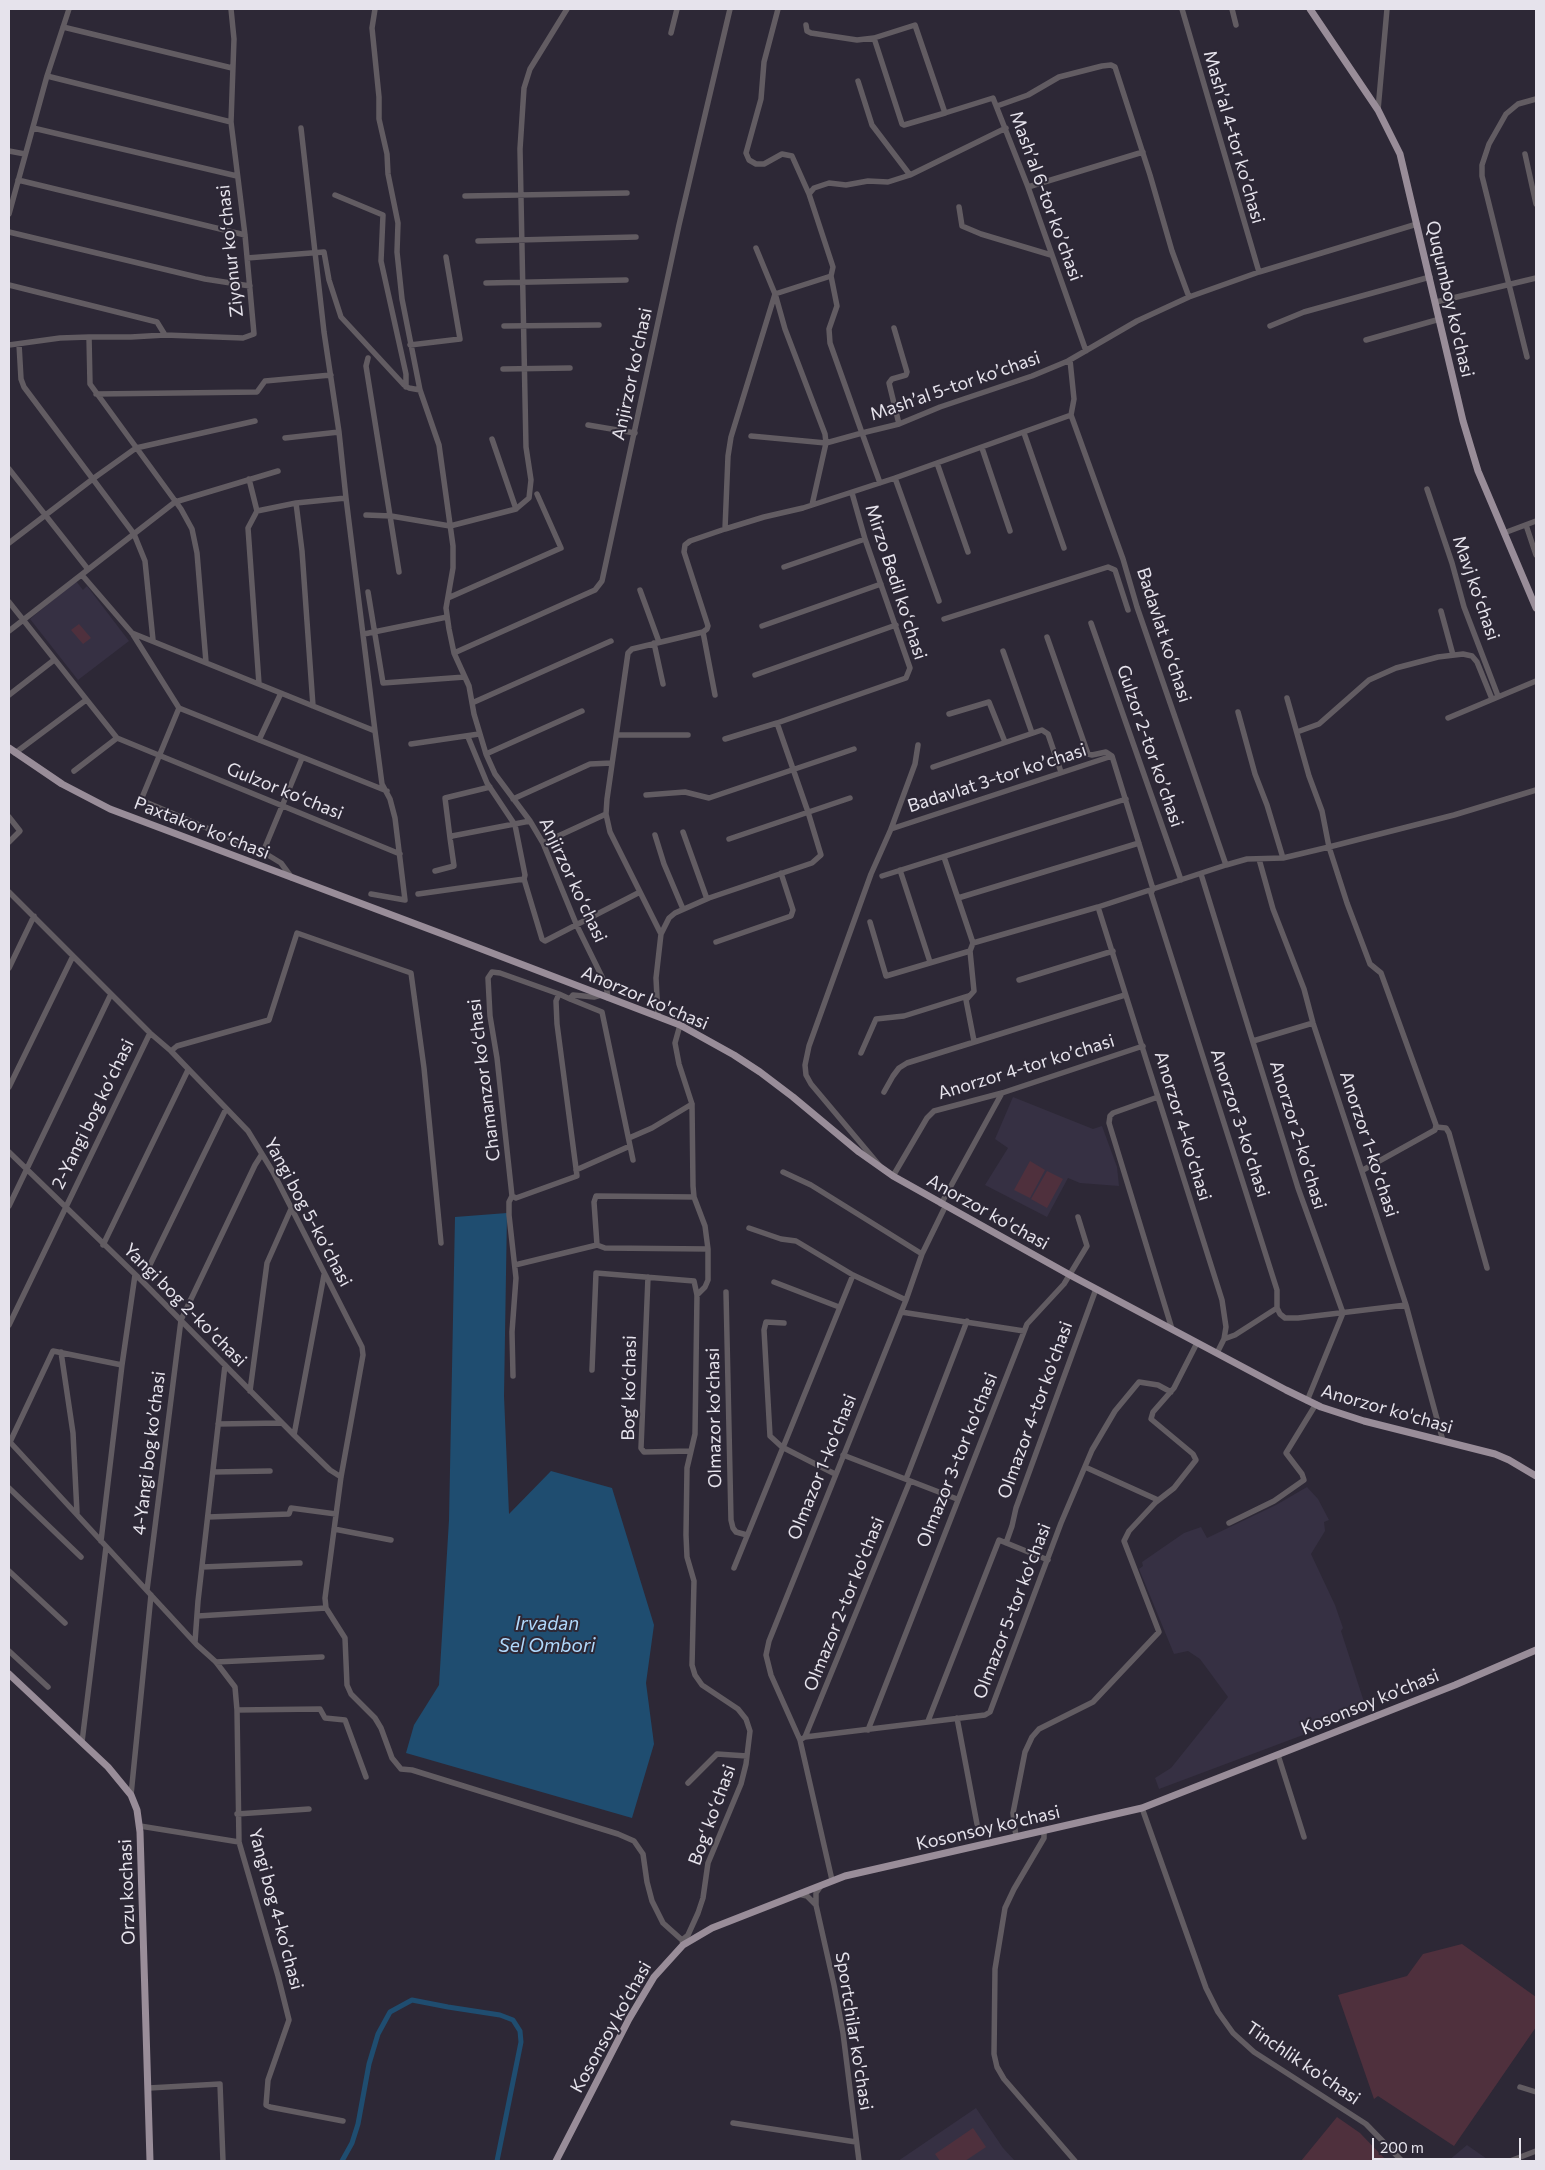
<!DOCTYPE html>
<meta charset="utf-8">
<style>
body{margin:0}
#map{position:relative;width:1545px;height:2170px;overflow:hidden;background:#2d2836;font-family:Commissioner,sans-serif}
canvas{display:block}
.frame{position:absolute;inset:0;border:10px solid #e6e3ec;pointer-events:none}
.scale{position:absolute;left:1372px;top:2138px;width:149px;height:22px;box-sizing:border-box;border:2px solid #e6e3ec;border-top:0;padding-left:6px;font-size:15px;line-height:18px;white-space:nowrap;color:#e6e3ec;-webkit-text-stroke:4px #2d2836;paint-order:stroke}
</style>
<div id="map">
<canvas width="1545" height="2170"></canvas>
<div class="frame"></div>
<div class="scale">200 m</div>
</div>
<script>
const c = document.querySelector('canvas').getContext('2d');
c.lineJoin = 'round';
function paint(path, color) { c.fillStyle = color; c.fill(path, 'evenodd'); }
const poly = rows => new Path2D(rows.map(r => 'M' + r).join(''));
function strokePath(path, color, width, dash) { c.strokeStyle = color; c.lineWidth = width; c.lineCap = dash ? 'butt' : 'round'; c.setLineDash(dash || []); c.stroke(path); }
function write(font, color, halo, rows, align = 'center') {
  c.font = font + ' Commissioner,sans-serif'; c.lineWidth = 4; c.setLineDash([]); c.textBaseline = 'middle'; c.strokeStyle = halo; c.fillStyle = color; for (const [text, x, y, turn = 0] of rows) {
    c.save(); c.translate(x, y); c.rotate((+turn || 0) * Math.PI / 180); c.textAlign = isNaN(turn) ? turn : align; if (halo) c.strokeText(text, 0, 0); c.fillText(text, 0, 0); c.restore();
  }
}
const built = poly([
 [76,581,83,590,87,586,129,641,78,680,30,619],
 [1013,1097,1093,1129,1102,1126,1117,1167,1119,1186,1080,1183,1068,1178,1047,1217,985,1185,1008,1148,995,1139],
 [1307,1487,1318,1499,1329,1520,1324,1522,1325,1531,1311,1554,1335,1605,1343,1628,1341,1631,1367,1711,1159,1789,1155,1778,1171,1768,1228,1697,1200,1659,1188,1651,1174,1654,1139,1569,1143,1566,1142,1562,1184,1533,1201,1527,1207,1538,1276,1505],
 [976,2108,1003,2148,1015,2161,898,2161],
 [1467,2145,1490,2161,1448,2161]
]);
const green = poly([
 [79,624,91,638,83,644,71,630],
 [1030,1161,1045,1170,1030,1198,1014,1190],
 [1047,1171,1063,1179,1047,1208,1031,1199],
 [1462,1944,1536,1997,1536,2027,1454,2146,1378,2096,1374,2099,1338,1995,1407,1976,1423,1954],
 [1337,2117,1360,2133,1387,2161,1301,2161],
 [973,2128,986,2147,965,2161,940,2161,935,2154]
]);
const water = poly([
 [507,1213,504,1396,509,1514,551,1471,612,1488,654,1625,646,1683,654,1744,632,1818,406,1753,414,1725,439,1685,449,1520,455,1217]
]);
const canal = poly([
 [342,2161,352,2143,358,2124,369,2064,378,2034,390,2012,412,2000,448,2007,500,2015,513,2020,520,2031,521,2042,497,2161]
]);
const minor = poly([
 [375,9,372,28,379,97,379,119,387,154,388,174,398,223,397,252,402,299,420,390,439,445,453,546,453,568,446,608,449,629,454,653,469,686,474,714,486,754,495,774,530,821,543,843,577,926,606,985,608,998],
 [778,9,764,62,761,99,746,153,749,160,756,164,764,164,782,154,792,156,809,194],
 [1182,9,1259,272],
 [1232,9,1236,25],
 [806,25,807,31,811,33,857,40,874,38,915,25,945,113,993,98,1028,187,1086,351],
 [63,27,232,68],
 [671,33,677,9],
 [874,38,902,124,904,125,945,113],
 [47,76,231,122],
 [858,81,872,125,910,175,1006,128],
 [997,106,1028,95,1059,77,1102,66,1111,65,1115,67,1150,175,1172,251,1189,297],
 [1378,110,1387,9],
 [33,128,237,176],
 [9,151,25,154],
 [1525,154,1536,204],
 [18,180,245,235],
 [1028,187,1143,152],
 [335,195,383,215,381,261,406,374,406,387],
 [465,196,627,193],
 [959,207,962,226,981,234,1051,255],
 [9,214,47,76,69,9],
 [9,232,205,279,250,286],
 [478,241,636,237],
 [756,248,775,294],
 [247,258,324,252,329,280,341,317,404,385,409,388,420,390],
 [831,276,833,267,809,194,814,188,829,183,846,185,868,181,888,182,910,175],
 [486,283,626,280],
 [9,285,157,322,165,335],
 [776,297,785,329,825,434,826,443,812,505],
 [1436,302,1536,278],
 [504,326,599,325],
 [1270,326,1304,312,1430,277],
 [894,328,907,372,906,375,892,379,889,383,899,424],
 [89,337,90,384,181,509,192,529,197,553,206,662],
 [1366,340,1440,319],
 [19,344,21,379,24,387,134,534,145,561,153,640],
 [9,345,60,338,89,337,131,337,165,335,243,338,254,334,245,235,231,122,234,39,231,9],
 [410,345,460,339,446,257],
 [1527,357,1482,176,1482,165,1489,144,1506,114,1518,104,1536,99],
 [368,358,366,366,399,572],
 [503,369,570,368],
 [96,394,257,392,265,381,331,375],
 [1071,415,1123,559,1137,607,1226,865],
 [588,425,635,433],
 [1024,433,1064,548],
 [751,436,826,443,862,433,880,483],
 [285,438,339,432],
 [982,448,1010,531],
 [937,463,968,552],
 [9,469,87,568],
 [895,478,939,601],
 [249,479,257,511,248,528,259,684],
 [1427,489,1452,563,1464,607,1498,696],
 [346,498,375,731],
 [296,503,346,498,339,432,324,332,301,128],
 [516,509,529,498,531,480,526,447,520,149,524,88,530,69,567,9],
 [257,511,296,503,302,551,313,706],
 [366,515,391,516,450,526,516,509,492,439],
 [1526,525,1536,555],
 [725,529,728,456,731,437,775,294,831,276,837,306,829,329,830,343,862,433,899,424,940,407,1032,376,1068,361,1137,321,1189,297,1259,272,1417,224],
 [1504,533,1536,521],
 [9,543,94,478,136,448,255,421],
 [784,567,865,539],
 [82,575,132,633,179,708],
 [640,590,659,642],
 [368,592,383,683,465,677],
 [448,598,561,548,537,494],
 [9,602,117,738,400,854],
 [1441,611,1453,655],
 [944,619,1108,567,1115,570,1128,610],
 [1091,623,1181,880],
 [762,626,881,584],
 [9,631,175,502,278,471],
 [132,633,375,731,382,784,390,799,395,818,405,900,371,894],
 [364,634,447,617],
 [1047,637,1088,754,1092,755,1106,752,1112,756,1153,889,1151,893,1277,1290,1277,1308,1235,1335,1224,1339],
 [654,643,663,684],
 [1003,651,1032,733],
 [454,653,595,590,602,581,679,225,730,9],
 [755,675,896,625],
 [9,695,54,660],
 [715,695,703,632,707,629,708,626,684,552,685,545,690,541,725,529,764,517,803,508,895,478,1071,415,1074,399,1070,360],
 [1287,698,1309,776,1322,811,1329,847,1347,903,1370,964,1381,973,1436,1125,1435,1130,1363,1170],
 [472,703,611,641],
 [179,708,141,800,263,852,281,863,292,878],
 [179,708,387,791],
 [1238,712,1255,774,1267,805,1283,858],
 [949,714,989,702,1005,742],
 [1448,718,1536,681],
 [1297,732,1319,724,1369,680,1396,668,1438,657,1463,654,1472,656,1477,662,1492,699],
 [617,735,688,735],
 [468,737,487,783,515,825,525,875,524,879,542,939,545,941,640,892],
 [725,739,777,723],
 [259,740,281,693],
 [411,744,479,734],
 [15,753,86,700],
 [486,754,582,711],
 [933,767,1042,730,1048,734,1061,772],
 [74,771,117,738],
 [646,795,685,792,709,798,854,749],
 [513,799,590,764,612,763],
 [9,817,20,831,9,842],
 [891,829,1112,756],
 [683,832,707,899],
 [655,835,664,864,683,909],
 [450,838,445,798,490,787],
 [729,839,850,798],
 [543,843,606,814],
 [263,852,302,758],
 [944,857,973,943,970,951,974,991,966,1000,974,1041],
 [1259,859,1273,909,1304,989,1313,1023,1406,1305,1443,1441],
 [900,870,930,962],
 [435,871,454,866,450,838,452,836,530,821],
 [1201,874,1298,1188,1343,1313,1307,1401],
 [882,876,1126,799],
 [9,892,150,1033,171,1051],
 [418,894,524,879],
 [958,898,1139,843],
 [1098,907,1222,1300,1226,1327,1224,1339,1217,1353],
 [870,922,886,976,970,951],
 [661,934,610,832,606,814,607,799,628,653,632,649,703,632],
 [716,942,791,916,793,910,781,873],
 [973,943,1098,907,1226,865,1247,859,1283,858,1329,847,1454,815,1536,790],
 [9,968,34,916],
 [1019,980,1113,951],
 [559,994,556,1001,557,1024,577,1176,516,1198,512,1196,497,1058,490,1016,488,978,492,972,500,973,559,994,570,999,602,1012,633,1160],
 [570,999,573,995,594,997,601,995],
 [658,1016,656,978,661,934,669,918,675,913,709,898,812,863,821,855,808,812,777,723,906,678,910,668,865,539,852,493],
 [680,1025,675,1043,679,1064,692,1104,693,1186,694,1197,705,1226,708,1249,708,1280,705,1287,697,1295],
 [1253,1041,1313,1023],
 [861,1053,876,1019,904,1016,968,996],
 [9,1087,73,956],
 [884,1092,893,1076,899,1068,907,1063,1125,995],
 [1158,1097,1113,1113,1110,1116,1109,1123,1172,1329],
 [1436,1127,1446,1128,1449,1133,1487,1268],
 [629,1138,652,1128,692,1104],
 [9,1152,142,1281,294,1435,330,1470,341,1477],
 [879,1165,811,1084,806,1075,805,1065,809,1046,871,874,891,829,915,764,918,745],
 [576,1170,630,1146],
 [783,1172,811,1185,922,1254],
 [893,1176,927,1118,934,1111,1002,1093,1143,1046],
 [512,1196,509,1202,509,1215,516,1278,512,1332,513,1376],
 [694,1197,596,1196,594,1202,597,1245,605,1248,708,1249],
 [941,1204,1002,1093],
 [9,1206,111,994],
 [749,1228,781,1239,796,1241,853,1275,906,1300],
 [441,1243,424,1068,411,973,297,933,269,1020,177,1046,171,1051,248,1131,273,1172,362,1347,363,1355,341,1477,325,1598,326,1608,345,1638,347,1685,351,1694,375,1718,381,1728,392,1758,401,1769,412,1770,618,1834,634,1841,643,1854,647,1882,652,1901,663,1923,682,1940,683,1945],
 [103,1245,188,1070],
 [515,1265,597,1245],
 [648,1277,641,1448,644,1452,691,1451],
 [142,1281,226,1109],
 [774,1282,839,1307],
 [726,1292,731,1520,733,1528,736,1532,747,1535],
 [1277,1308,1280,1314,1285,1318,1298,1318,1406,1305],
 [901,1312,1024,1331],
 [784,1323,766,1322,764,1330,770,1436,782,1447,835,1474],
 [9,1325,150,1033],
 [61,1352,73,1433,77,1513],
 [592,1370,596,1273,694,1281,697,1295,695,1434,687,1468,686,1535,687,1557,694,1581,692,1665,695,1675,702,1685,738,1709,746,1719,750,1731,746,1764,741,1784,708,1863,703,1898,698,1913,688,1935,682,1940],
 [250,1391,267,1263,291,1209],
 [218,1424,281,1423],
 [294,1435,324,1275],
 [9,1441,197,1645,216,1662,235,1687,237,1710,239,1842,278,1976,289,2020,268,2080,266,2105,270,2107,343,2121],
 [10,1442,53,1351,122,1365],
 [843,1455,957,1499],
 [1085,1467,1158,1500],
 [213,1472,270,1471],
 [906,1479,967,1321],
 [9,1488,81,1557],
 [208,1517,289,1514,291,1508,336,1514],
 [1229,1523,1274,1501,1304,1480,1302,1474,1286,1453,1316,1404],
 [334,1529,391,1540],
 [101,1541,122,1365,135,1275],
 [1006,1543,1012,1526,1016,1508,1096,1289],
 [202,1567,300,1563],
 [734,1568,853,1275],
 [9,1571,65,1623],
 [147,1590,181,1320,255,1165,262,1154],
 [198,1616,326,1608],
 [195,1642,198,1601,225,1365],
 [9,1651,48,1687],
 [216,1662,322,1657],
 [237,1710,320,1709,325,1718,345,1720,366,1777],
 [957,1718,977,1824],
 [928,1721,999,1540,1048,1560],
 [868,1730,1027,1324,1064,1284,1087,1246,1078,1217],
 [805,1737,910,1481],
 [800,1740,805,1737,985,1715,990,1712,1061,1523,1092,1450,1115,1411,1139,1382,1158,1385,1171,1392],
 [82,1742,106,1547],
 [1278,1755,1304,1837],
 [688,1783,717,1754,747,1756],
 [131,1795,151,1595],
 [1142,1808,1206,1988,1218,2012,1233,2033,1254,2052,1366,2124,1402,2161],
 [237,1814,309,1809],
 [140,1826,239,1842],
 [1044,1831,1044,1838,1014,1889,1005,1908,995,1969,994,2054,997,2067,1004,2079,1075,2161],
 [1016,1837,1013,1813,1025,1752,1032,1737,1039,1729,1093,1702,1159,1632,1124,1541,1129,1531,1156,1502,1174,1488,1196,1460,1193,1454,1151,1419,1153,1412,1174,1388,1197,1343],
 [832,1880,800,1740,771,1675,766,1655,769,1641,906,1300,922,1254,945,1207],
 [798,1894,807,1896,816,1905,816,1893,821,1886],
 [816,1905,834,1985,843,2033,859,2161],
 [1520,2087,1536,2092],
 [149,2088,220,2084,223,2161],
 [733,2123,856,2142],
 [1510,2161,1536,2151]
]);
const major = poly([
 [1310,9,1378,110,1400,154,1463,421,1478,471,1536,608],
 [9,748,62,784,110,809,445,935,680,1025,734,1055,760,1072,793,1097,859,1152,893,1176,1070,1275,1286,1390,1321,1407,1364,1421,1495,1454,1509,1460,1536,1476],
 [9,1674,108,1767,131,1795,137,1810,140,1832,150,2161],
 [556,2161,629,2019,654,1977,683,1945,712,1928,845,1876,1142,1808,1455,1685,1536,1650]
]);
const streetNames = [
 ["Mashʼal 4-tor koʼchasi",1234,137,74],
 ["Mashʼal 6-tor koʼchasi",1046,196,70],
 ["Ziyonur koʻchasi",230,251,-96],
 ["Ququmboy ko'chasi",1450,299,77],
 ["Anjirzor koʻchasi",632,374,-78],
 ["Mashʼal 5-tor koʼchasi",955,386,-19],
 ["Mirzo Bedil koʻchasi",896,582,72],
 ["Mavj koʻchasi",1476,588,71],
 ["Badavlat koʻchasi",1164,635,72],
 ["Gulzor 2-tor koʼchasi",1150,746,71],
 ["Badavlat 3-tor koʼchasi",997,778,-18],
 ["Gulzor koʻchasi",285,791,22],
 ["Paxtakor koʻchasi",202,828,21],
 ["Anjirzor koʻchasi",573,880,65],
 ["Anorzor ko'chasi",645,998,23],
 ["Anorzor 4-tor koʼchasi",1026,1067,-17],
 ["Chamanzor koʻchasi",484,1080,-97],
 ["2-Yangi bog koʼchasi",93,1114,-64],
 ["Аnorzor 3-koʼchasi",1240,1123,72],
 ["Аnorzor 4-koʼchasi",1183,1126,73],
 ["Аnorzor 2-koʼchasi",1298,1135,73],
 ["Аnorzor 1-koʼchasi",1369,1144,72],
 ["Yangi bog 5-koʼchasi",308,1212,62],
 ["Anorzor ko'chasi",988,1212,29],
 ["Yangi bog 2-koʼchasi",185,1305,45],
 ["Bogʻ koʻchasi",629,1388,-89],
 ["Anorzor ko'chasi",1387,1409,16],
 ["Olmazor 4-tor ko'chasi",1035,1410,-70],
 ["Olmazor koʻchasi",714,1418,-91],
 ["4-Yangi bog koʼchasi",149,1453,-83],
 ["Olmazor 3-tor ko'chasi",957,1460,-68],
 ["Olmazor 1-ko'chasi",822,1467,-68],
 ["Olmazor 2-tor ko'chasi",844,1604,-68],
 ["Olmazor 5-tor ko'chasi",1012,1611,-69],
 ["Kosonsoy ko’chasi",1370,1702,-22],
 ["Bogʻ koʻchasi",712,1815,-70],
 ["Kosonsoy ko’chasi",988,1828,-13],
 ["Orzu kochasi",127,1892,-92],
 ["Yangi bog 4-koʼchasi",276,1909,75],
 ["Kosonsoy ko’chasi",611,2027,-61],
 ["Sportchilar ko'chasi",854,2031,81],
 ["Tinchlik ko'chasi",1303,2063,34]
];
const waterNames = [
 ["Irvadan",547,1624],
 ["Sel Ombori",547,1646]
];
paint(built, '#363043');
paint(green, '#4f303d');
paint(water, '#1f4d70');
strokePath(canal, '#1f4d70', 5);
strokePath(minor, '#625c62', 5.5);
strokePath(major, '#998d99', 7);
write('18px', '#e6e3ec', '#2d2836', streetNames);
write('italic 19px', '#b1d9fc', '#2d2836', waterNames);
</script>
